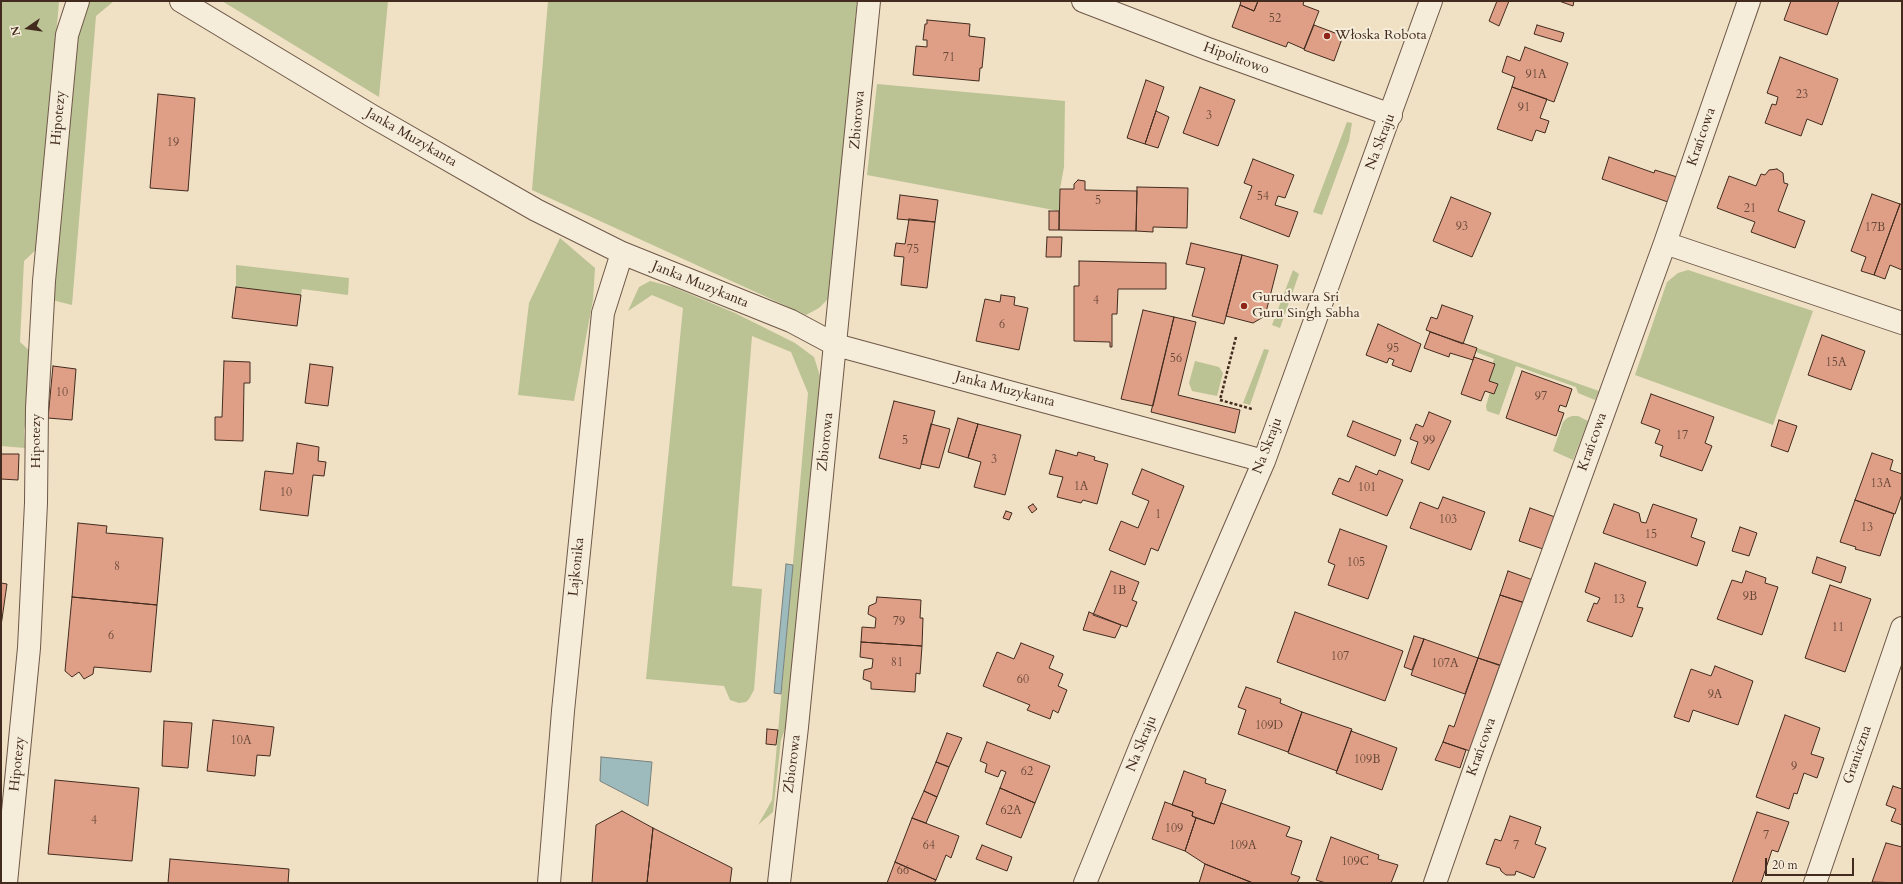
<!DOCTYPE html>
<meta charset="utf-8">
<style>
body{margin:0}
#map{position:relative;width:1903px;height:884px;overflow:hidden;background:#f0e1c5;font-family:Cardo,serif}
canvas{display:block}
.frame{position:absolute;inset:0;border:2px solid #422b1e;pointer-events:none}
.north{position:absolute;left:8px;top:8px;width:40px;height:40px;-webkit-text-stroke:3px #f5ecd9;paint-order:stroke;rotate:257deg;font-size:11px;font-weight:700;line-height:16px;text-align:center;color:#422b1e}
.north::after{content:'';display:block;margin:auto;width:14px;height:18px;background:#422b1e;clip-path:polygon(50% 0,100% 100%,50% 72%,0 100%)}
.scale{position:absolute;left:1765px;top:858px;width:89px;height:18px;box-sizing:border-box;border:2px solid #422b1e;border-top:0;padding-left:5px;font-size:12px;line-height:14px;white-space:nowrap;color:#422b1e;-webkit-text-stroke:3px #f5ecd9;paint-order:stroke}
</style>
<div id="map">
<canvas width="1903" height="884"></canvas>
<div class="frame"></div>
<div class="north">N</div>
<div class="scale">20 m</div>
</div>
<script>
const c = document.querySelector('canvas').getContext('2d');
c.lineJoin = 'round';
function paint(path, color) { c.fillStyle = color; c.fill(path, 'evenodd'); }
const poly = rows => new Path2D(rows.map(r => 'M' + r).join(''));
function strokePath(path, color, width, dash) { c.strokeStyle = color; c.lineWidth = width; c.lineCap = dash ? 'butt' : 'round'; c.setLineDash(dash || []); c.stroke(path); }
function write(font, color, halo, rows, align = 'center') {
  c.font = font + ' Cardo,serif'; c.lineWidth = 4; c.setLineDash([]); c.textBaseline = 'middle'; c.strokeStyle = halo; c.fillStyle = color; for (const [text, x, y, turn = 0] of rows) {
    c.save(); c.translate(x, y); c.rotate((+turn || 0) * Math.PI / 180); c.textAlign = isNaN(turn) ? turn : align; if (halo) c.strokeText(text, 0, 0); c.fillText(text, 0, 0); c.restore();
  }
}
const green = poly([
 [1,1,59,1,39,247,24,261,20,342,32,353,29,410,24,430,25,448,1,446],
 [86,1,114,1,96,16,72,305,52,300,78,16],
 [222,1,388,1,379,97],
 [548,1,857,1,831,296,819,308,806,315,532,190],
 [877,84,1065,101,1064,167,1060,189,1059,211,867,175],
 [1347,122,1352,123,1349,141,1322,215,1313,212],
 [560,238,595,268,593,300,574,401,518,395,529,303],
 [236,265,349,278,348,295,302,289,301,295,236,287],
 [1293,270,1299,274,1280,328,1272,325],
 [1688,270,1813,311,1773,425,1635,375,1667,282,1678,273],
 [650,281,673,287,735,313,795,343,814,357,820,376,793,708,781,740,773,812,758,825,772,800,808,393,791,352,752,336,732,586,762,589,754,690,749,699,746,702,739,703,730,700,724,686,646,679,683,308,652,295,628,311,639,287],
 [1477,348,1599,391,1595,400,1578,393,1576,387,1516,366,1499,415,1487,411,1486,406,1492,385,1486,382,1494,359,1476,352],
 [1264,349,1269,350,1250,405,1243,403],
 [1195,361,1219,367,1223,373,1217,396,1192,391,1189,383],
 [1572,416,1578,416,1588,421,1573,460,1553,451,1563,422,1567,418]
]);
const water = poly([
 [786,564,793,565,781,694,774,693,786,564],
 [601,757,652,762,648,806,600,781,601,757]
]);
const building = poly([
 [1241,1,1258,1,1254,11,1240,5,1241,1],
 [1258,1,1304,1,1303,5,1319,11,1304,49,1288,42,1286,47,1232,27,1240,5,1254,11,1258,1],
 [1497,1,1509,1,1499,26,1489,21,1497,1],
 [1559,1,1574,1,1573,6,1559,1],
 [1791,1,1839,1,1827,35,1784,20,1791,1],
 [927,20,970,24,969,36,985,38,982,68,980,68,979,81,913,75,916,46,927,47,927,40,923,40,925,24,927,24,927,20],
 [1314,25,1343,36,1334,61,1304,50,1314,25],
 [1537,25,1564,33,1561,42,1534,34,1537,25],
 [1525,47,1568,63,1554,102,1512,87,1515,77,1502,72,1507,56,1520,61,1525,47],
 [1780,57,1838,79,1822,125,1807,119,1801,136,1765,123,1772,104,1776,105,1778,97,1767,93,1780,57],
 [1146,80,1164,87,1145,144,1127,138,1146,80],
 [1200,87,1235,100,1218,146,1183,133,1200,87],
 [1512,87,1547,99,1540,118,1549,121,1545,133,1536,130,1532,141,1497,129,1512,87],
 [158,94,195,98,188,191,150,188,158,94],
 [1156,111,1169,117,1158,148,1145,144,1156,111],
 [1609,157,1654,173,1655,170,1677,177,1668,202,1602,179,1609,157],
 [1253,159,1294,175,1285,198,1278,196,1275,205,1298,212,1289,237,1240,218,1252,186,1244,183,1253,159],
 [1777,169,1783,173,1784,183,1788,184,1778,211,1805,221,1795,248,1751,232,1755,222,1717,208,1729,176,1756,186,1761,174,1765,175,1769,170,1777,169],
 [1078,180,1085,181,1085,190,1137,191,1136,231,1059,230,1060,189,1074,189,1074,184,1078,180],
 [1137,187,1188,188,1187,228,1153,227,1153,232,1136,231,1137,187],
 [1872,194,1900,204,1874,275,1861,271,1866,257,1851,251,1872,194],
 [900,195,938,200,935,222,897,219,900,195],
 [1451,197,1491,213,1472,257,1433,241,1451,197],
 [1900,204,1902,205,1902,270,1890,265,1885,279,1874,275,1900,204],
 [1049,211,1059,211,1059,230,1049,230,1049,211],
 [909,219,935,222,927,288,901,285,904,257,894,256,896,243,905,244,909,219],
 [1047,237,1062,237,1061,257,1046,257,1047,237],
 [1191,243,1242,255,1224,324,1192,316,1205,268,1186,264,1191,243],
 [1242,255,1278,265,1265,316,1253,323,1226,316,1242,255],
 [1079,261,1166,263,1166,289,1118,289,1117,314,1112,314,1112,347,1110,347,1110,342,1074,341,1074,286,1079,286,1079,261],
 [236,287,301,295,297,326,232,318,236,287],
 [1001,295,1015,297,1014,305,1028,308,1019,350,976,341,985,299,1000,302,1001,295],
 [1442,305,1473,316,1463,344,1426,330,1431,317,1437,319,1442,305],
 [1143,310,1174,317,1153,406,1121,399,1143,310],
 [1174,317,1196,322,1178,395,1240,410,1235,433,1151,412,1174,317],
 [1378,324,1421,344,1411,372,1392,365,1394,360,1389,358,1387,363,1366,355,1378,324],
 [1430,332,1477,348,1473,360,1450,353,1449,357,1424,348,1430,332],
 [1822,335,1865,351,1851,390,1808,375,1822,335],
 [1474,357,1495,364,1489,381,1498,384,1494,394,1485,391,1481,401,1461,394,1474,357],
 [224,361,250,362,250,383,244,383,243,441,215,440,215,417,222,417,224,361],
 [310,364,333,367,328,406,305,403,310,364],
 [53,366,76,369,72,420,48,418,53,366],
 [1522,371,1572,389,1566,407,1560,405,1558,411,1564,413,1556,436,1506,418,1522,371],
 [1651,394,1714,417,1705,443,1712,446,1702,471,1660,456,1663,446,1655,443,1660,430,1641,423,1651,394],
 [894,401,935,411,920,469,879,458,894,401],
 [1429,412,1451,421,1429,470,1411,463,1418,442,1410,439,1416,424,1423,427,1429,412],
 [958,418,978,424,968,458,948,452,958,418],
 [1779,420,1797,426,1788,452,1771,446,1779,420],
 [1353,421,1401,440,1395,456,1347,436,1353,421],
 [931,424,950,429,939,468,921,464,931,424],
 [978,424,1021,435,1005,495,974,487,981,462,968,458,978,424],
 [297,443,319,447,318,461,326,462,324,476,313,475,308,516,260,510,265,471,293,474,297,443],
 [1056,450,1077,456,1078,452,1095,457,1094,460,1108,464,1097,504,1083,500,1081,503,1057,497,1063,477,1049,474,1056,450],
 [1872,453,1893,460,1890,470,1902,474,1902,494,1895,514,1855,500,1872,453],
 [1,454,19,454,18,480,1,479,1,454],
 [1356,466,1377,475,1379,470,1403,480,1387,516,1332,494,1339,478,1349,482,1356,466],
 [1142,469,1184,486,1158,551,1151,548,1145,565,1109,550,1121,521,1138,528,1149,501,1132,494,1142,469],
 [1443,497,1485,512,1471,550,1410,528,1420,502,1438,509,1443,497],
 [1855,500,1894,514,1880,556,1855,549,1856,547,1840,542,1855,500],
 [1033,504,1037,509,1032,513,1028,507,1033,504],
 [1614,504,1639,513,1641,522,1646,523,1653,504,1697,519,1691,537,1705,542,1697,566,1603,533,1614,504],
 [1530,508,1555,517,1543,549,1519,541,1530,508],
 [1006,511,1012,513,1009,520,1003,518,1006,511],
 [78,523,107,526,106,533,163,538,157,605,72,597,78,523],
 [1740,527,1757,533,1749,556,1732,551,1740,527],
 [1340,529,1387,546,1368,599,1328,585,1335,565,1328,562,1340,529],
 [1817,557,1846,567,1841,583,1812,573,1817,557],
 [1595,563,1646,582,1637,607,1643,608,1632,637,1587,621,1594,603,1597,604,1600,598,1585,592,1595,563],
 [1111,571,1139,582,1132,600,1137,602,1127,627,1093,615,1111,571],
 [1508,571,1533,580,1525,603,1500,595,1508,571],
 [1746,571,1766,578,1765,583,1778,587,1762,635,1717,619,1732,580,1742,583,1746,571],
 [1,583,7,584,1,626,1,583],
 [1830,585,1871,599,1845,672,1805,658,1830,585],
 [1500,595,1525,603,1501,666,1478,658,1500,595],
 [72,597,157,605,151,672,94,667,93,674,84,679,79,672,72,677,65,671,72,597],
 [877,597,921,600,920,618,923,618,922,646,861,642,862,627,875,628,876,618,868,614,869,606,876,603,877,597],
 [1089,612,1121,625,1115,638,1083,630,1089,612],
 [1295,612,1403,651,1385,701,1277,662,1295,612],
 [1414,636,1424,639,1412,670,1404,667,1414,636],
 [1424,639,1478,658,1465,694,1411,675,1424,639],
 [861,642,922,646,920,674,916,673,915,692,871,689,871,682,863,679,864,670,872,668,873,659,860,657,861,642],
 [1021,643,1054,656,1049,668,1063,674,1058,686,1067,690,1058,713,1053,710,1050,719,1027,710,1030,705,983,686,997,652,1014,659,1021,643],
 [1478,658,1500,665,1470,751,1443,742,1449,725,1454,727,1478,658],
 [1715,666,1753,681,1738,725,1693,710,1689,722,1674,717,1691,669,1711,676,1715,666],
 [1246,687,1281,699,1280,703,1302,712,1288,752,1238,734,1246,710,1238,707,1246,687],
 [1302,712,1352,729,1337,771,1288,753,1302,712],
 [1785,715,1820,728,1811,754,1824,758,1817,778,1804,773,1797,794,1794,793,1789,809,1756,797,1785,715],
 [213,720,274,727,270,756,257,755,255,776,207,771,213,720],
 [164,721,192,723,188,768,162,766,164,721],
 [767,729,778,730,776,745,766,744,767,729],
 [1351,731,1397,748,1382,790,1336,773,1351,731],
 [947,733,962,738,949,767,936,762,947,733],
 [987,742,1050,766,1035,803,1000,788,1006,772,1001,770,998,777,985,772,987,764,980,761,987,742],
 [1443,742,1466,750,1460,768,1435,760,1443,742],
 [936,762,949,767,937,797,924,791,936,762],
 [1184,771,1206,779,1205,783,1226,790,1214,824,1192,816,1193,812,1172,805,1184,771],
 [55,780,139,788,132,861,48,854,55,780],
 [1893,786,1902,789,1902,825,1891,821,1896,809,1886,805,1893,786],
 [1000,788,1035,803,1021,838,986,824,1000,788],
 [924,791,937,797,926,823,912,818,924,791],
 [1165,802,1193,812,1192,816,1196,818,1185,851,1152,839,1165,802],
 [1221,803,1290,827,1286,836,1302,841,1291,874,1300,877,1297,883,1253,883,1205,864,1185,851,1196,818,1214,824,1221,803],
 [622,811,653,828,647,883,592,883,596,825,622,811],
 [1757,812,1789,822,1778,852,1772,850,1761,883,1732,883,1757,812],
 [1510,816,1541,827,1535,844,1546,848,1534,878,1516,871,1515,875,1506,875,1501,871,1500,868,1486,864,1495,839,1501,841,1510,816],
 [912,818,959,836,951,858,946,855,936,880,895,862,912,818],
 [653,828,732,868,730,883,647,883,653,828],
 [1331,837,1379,855,1378,859,1398,865,1391,883,1326,883,1316,880,1331,837],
 [1886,843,1902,847,1902,883,1872,882,1886,843],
 [982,845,1012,857,1007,871,976,859,982,845],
 [170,859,289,869,288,883,168,883,170,859],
 [895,862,936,880,934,883,887,883,895,862],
 [1205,864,1253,883,1199,883,1205,864]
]);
const path = poly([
 [1236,337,1220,400,1252,409]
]);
const minor = poly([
 [181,1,372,116,536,210,622,253,791,321,836,345,1264,461],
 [1083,1,1208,49,1391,115],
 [1665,243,1902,323],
 [6,883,29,648,36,503,37,408,44,281,67,35,78,1],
 [549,883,563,711,603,313,622,253],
 [779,883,797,727,869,1],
 [1085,883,1144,738,1264,461,1431,1],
 [1435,883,1476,765,1665,243,1749,1],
 [1815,883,1902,628]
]);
const markers = [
 [1327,36,4,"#8f2418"],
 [1244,306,4,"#8f2418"]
];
const numberNames = [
 ["52",1275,19],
 ["71",949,58],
 ["91A",1536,75],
 ["23",1802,95],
 ["91",1524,108],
 ["3",1209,116],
 ["19",173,143],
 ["54",1263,197],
 ["5",1098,201],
 ["21",1750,209],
 ["93",1462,227],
 ["17B",1875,228],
 ["75",913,250],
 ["4",1096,301],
 ["6",1002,325],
 ["95",1393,349],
 ["56",1176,359],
 ["15A",1836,363],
 ["10",62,393],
 ["97",1541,397],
 ["17",1682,436],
 ["5",905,441],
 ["99",1429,441],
 ["3",994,460],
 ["13A",1881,484],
 ["1A",1081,487],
 ["101",1367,488],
 ["10",286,493],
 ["1",1158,515],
 ["103",1448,520],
 ["13",1867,528],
 ["15",1651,535],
 ["105",1356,563],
 ["8",117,567],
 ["1B",1119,591],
 ["9B",1750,597],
 ["13",1619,600],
 ["79",899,622],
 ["11",1838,628],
 ["6",111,636],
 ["107",1340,657],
 ["81",897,663],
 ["107A",1445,664],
 ["60",1023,680],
 ["9A",1715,695],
 ["109D",1269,726],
 ["10A",241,741],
 ["109B",1367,760],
 ["9",1794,767],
 ["62",1027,772],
 ["62A",1011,811],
 ["4",94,821],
 ["109",1174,829],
 ["7",1766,836],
 ["64",929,846],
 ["109A",1243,846],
 ["7",1516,846],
 ["109C",1355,862],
 ["66",903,871]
];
const poiNames = [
 ["Włoska Robota",1335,36],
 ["Gurudwara Sri",1252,298],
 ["Guru Singh Sabha",1252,314]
];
const streetNames = [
 ["Hipolitowo",1236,59,20],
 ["Hipotezy",59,118,-85],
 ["Zbiorowa",858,120,-85],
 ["Krańcowa",1702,137,-71],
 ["Janka Muzykanta",411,138,30],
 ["Na Skraju",1381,142,-69],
 ["Janka Muzykanta",700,285,22],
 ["Janka Muzykanta",1005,390,15],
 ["Hipotezy",37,441,-90],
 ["Zbiorowa",826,442,-84],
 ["Krańcowa",1593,442,-70],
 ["Na Skraju",1268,446,-69],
 ["Lajkonika",577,567,-84],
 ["Na Skraju",1142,744,-68],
 ["Krańcowa",1482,747,-70],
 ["Graniczna",1858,755,-71],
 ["Hipotezy",18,764,-84],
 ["Zbiorowa",793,764,-83]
];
paint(green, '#bbc294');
paint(water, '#9dbbbd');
strokePath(water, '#79817d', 1);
paint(building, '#df9f87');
strokePath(building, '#422b1e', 1);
strokePath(minor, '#6e5848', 24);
strokePath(path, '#422b1e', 2.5, [3, 2]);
strokePath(minor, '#f5ecd9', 22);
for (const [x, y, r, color] of markers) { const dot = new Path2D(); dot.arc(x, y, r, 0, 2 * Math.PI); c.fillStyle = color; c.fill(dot); strokePath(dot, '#f5ecd9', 1.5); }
write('12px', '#694838', null, numberNames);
write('14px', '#422b1e', '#f5ecd9', poiNames, 'left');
write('14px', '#422b1e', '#f5ecd9', streetNames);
</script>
